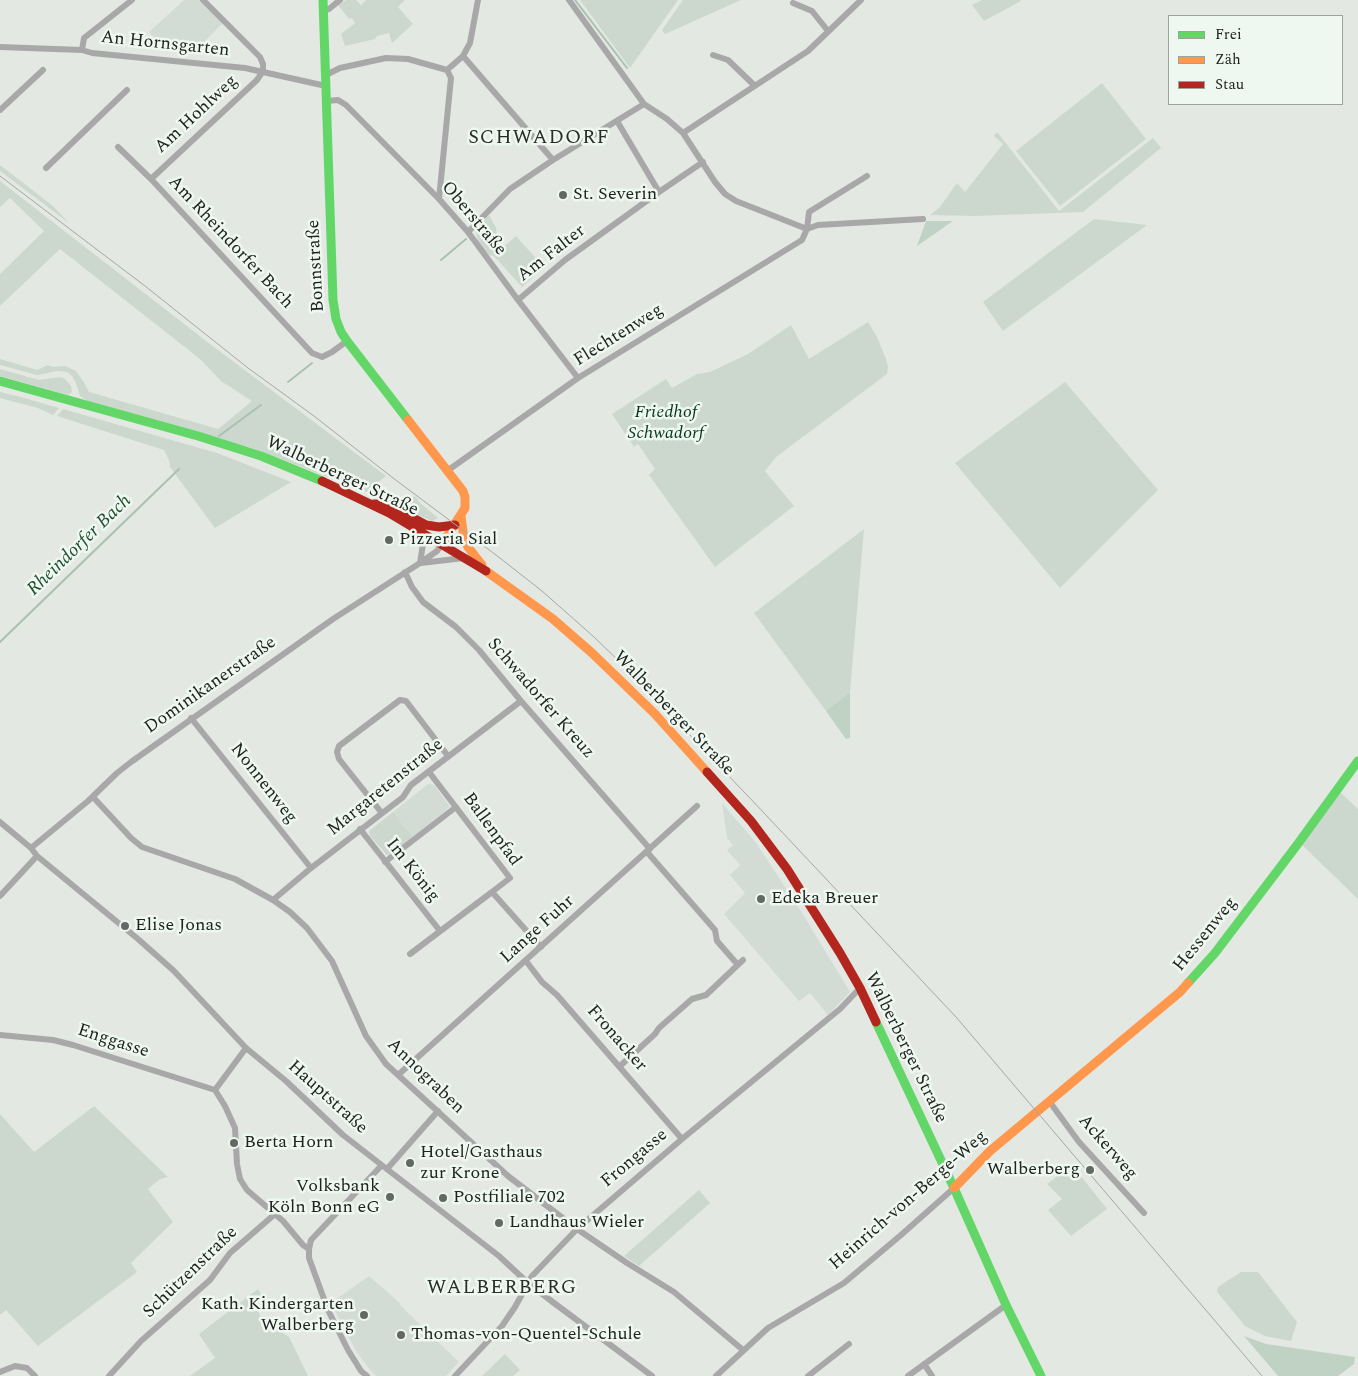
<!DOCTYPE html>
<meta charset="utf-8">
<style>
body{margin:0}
#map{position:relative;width:1358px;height:1376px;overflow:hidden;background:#e3e8e3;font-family:Spectral,serif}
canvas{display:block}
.legend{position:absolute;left:1168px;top:15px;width:175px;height:90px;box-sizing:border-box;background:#eef7f0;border:1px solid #9ca29d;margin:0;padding:6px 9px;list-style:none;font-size:15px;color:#202320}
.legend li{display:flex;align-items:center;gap:10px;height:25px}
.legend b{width:25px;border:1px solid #9ca29d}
</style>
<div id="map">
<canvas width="1358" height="1376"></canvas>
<ul class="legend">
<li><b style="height:6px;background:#63d668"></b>Frei</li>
<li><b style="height:6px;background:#ff974d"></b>Zäh</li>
<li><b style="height:6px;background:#b3261e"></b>Stau</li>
</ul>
</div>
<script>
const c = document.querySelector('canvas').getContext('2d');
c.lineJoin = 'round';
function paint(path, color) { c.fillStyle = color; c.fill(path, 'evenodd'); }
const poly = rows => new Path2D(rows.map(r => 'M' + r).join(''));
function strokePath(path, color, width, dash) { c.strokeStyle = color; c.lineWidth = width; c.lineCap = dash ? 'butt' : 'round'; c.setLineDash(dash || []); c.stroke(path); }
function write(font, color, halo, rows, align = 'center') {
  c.font = font + ' Spectral,serif'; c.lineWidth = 5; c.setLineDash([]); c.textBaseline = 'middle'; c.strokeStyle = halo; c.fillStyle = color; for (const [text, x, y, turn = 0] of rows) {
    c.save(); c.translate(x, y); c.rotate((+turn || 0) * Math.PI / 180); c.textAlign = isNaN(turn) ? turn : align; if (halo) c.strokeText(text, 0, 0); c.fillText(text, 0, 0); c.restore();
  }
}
const built = poly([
 [184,0,199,0,223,23,195,51,164,47,149,32],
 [428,784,431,784,435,786,450,807,413,837,393,812],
 [722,803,757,844,804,916,850,992,828,1015,810,993,799,1001,724,914,745,893,730,875,740,865,727,850,733,845,727,838],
 [369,1276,400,1303,400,1305,459,1362,446,1376,376,1376,370,1370,356,1351,331,1303]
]);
const green = poly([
 [346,0,356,0,361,5,366,0,405,0,398,7,413,24,392,43,389,33,377,36,375,39,345,46,341,34,355,23,352,18,349,19,338,5],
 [580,0,678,0,630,68],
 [683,0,741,0,665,34,662,30],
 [982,0,1020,0,1021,1,984,21,972,5],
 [1102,83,1146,139,1060,206,1016,151],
 [997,132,1059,211,1153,138,1161,148,1083,212,975,216,930,215,940,207,957,183,965,192,1003,144,994,136],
 [0,165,53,206,69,223,0,171],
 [0,181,210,344,386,476,366,492,255,449,87,401,80,396,76,383,72,376,67,372,57,371,37,375,0,365,0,359,37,370,48,365,53,367,65,366,76,371,83,381,89,392,218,429,252,401,221,381,200,359,60,249,0,306,0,274,44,231,10,198,0,207],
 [489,215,496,228,497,236,492,247,497,253,516,236,544,267,522,287,494,256,489,255,484,250,478,240,476,234,476,230],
 [1094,219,1147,225,1003,331,983,302],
 [868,322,877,337,886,359,888,367,887,374,776,457,765,471,794,506,715,567,649,475,655,469,638,444,634,447,612,414,666,379,672,388,697,374,710,372,748,354,791,325,809,359],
 [0,369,39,380,59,377,64,378,71,386,72,392,68,395,0,376],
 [1065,382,1158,490,1060,588,955,463],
 [0,392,21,397,59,408,53,415,38,408,0,398],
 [63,409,217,453,291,482,215,528,170,467,169,460,164,450,57,416],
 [414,496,417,498,419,502,438,518,432,521,411,512,408,507],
 [864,529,850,692,826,711,754,613],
 [1340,792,1358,809,1358,899,1302,845],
 [393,812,413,837,388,856,370,836,369,831],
 [94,1106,168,1177,160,1179,148,1189,173,1222,131,1263,137,1272,38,1346,6,1310,0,1315,0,1114,34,1152],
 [1072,1165,1107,1209,1071,1236,1048,1210,1062,1199,1047,1184],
 [699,1190,710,1203,639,1266,624,1256],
 [1241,1272,1258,1272,1297,1322,1291,1341,1265,1336,1245,1326,1217,1292,1218,1287],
 [258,1289,264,1300,254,1305,270,1332,280,1331,289,1337,308,1376,190,1376,215,1358,199,1334],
 [505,1354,520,1370,513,1376,482,1376]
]);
const forest = poly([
 [926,221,953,221,917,246],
 [850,692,850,738,846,739,826,711],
 [1244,1336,1266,1344,1355,1357,1354,1364,1338,1376,1278,1376]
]);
const stream = poly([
 [575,0,627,68],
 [441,260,466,239],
 [288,382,312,363],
 [219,436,261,405],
 [0,642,179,469]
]);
const street = poly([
 [569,0,644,104,667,119,683,133,715,182,725,194,736,201,807,229,818,225,923,219],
 [793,3,812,11,828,31],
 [324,11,329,9,340,0],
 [0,47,82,50,92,53,245,68,326,86],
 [82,50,84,38,132,0],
 [713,55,728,60,755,86],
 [463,56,553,160],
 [447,70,463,56,470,43,478,0],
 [326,75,340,68,386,58,408,59,447,70],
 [327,101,338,100,346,105,439,199,468,232,518,300,578,378],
 [0,110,43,70],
 [617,121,659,192],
 [683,133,808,51,861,0],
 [118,147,151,179,312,353,322,357,332,352,347,341],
 [46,168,127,90],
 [151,179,257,80,263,71,263,64,260,57,203,0],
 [439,199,451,78,447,70],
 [468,232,510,189,553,160,644,104],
 [518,300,565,260,659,192,703,162],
 [447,471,578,378,802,240,807,229,809,212,867,176],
 [420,563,423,544,422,532],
 [421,563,464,558],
 [405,572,412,587,423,602,456,627,479,650,521,701,650,849],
 [191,718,311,868],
 [429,772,510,878,492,892,541,947],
 [93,797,131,838,142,847,235,879,273,900,290,912,307,928,332,961,366,1036,386,1064,508,1176,577,1229,627,1263,674,1292,743,1350],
 [381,812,339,759,337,752,339,746,400,700,406,701,448,756],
 [0,822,31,848,37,856,138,939,174,971,246,1048,286,1081,343,1135,499,1256,528,1283,554,1303,652,1376],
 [360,829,440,931],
 [31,848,88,801,117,773,131,762,333,619,420,563,437,551,442,544],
 [647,852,715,930,717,941,738,965],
 [385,862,456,807],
 [0,896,37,856],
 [273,900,311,868,403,797,411,785,521,701],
 [410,954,492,892],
 [526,961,542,982,557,995,682,1139],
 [0,1035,53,1040,73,1045,215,1090],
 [620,1066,655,1034,659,1028,692,999,706,995,743,960],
 [398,1075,697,806],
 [215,1090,225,1106,235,1128,237,1164,240,1179,247,1190,283,1221,303,1245,309,1249],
 [215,1090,246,1048],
 [1049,1101,1079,1142,1144,1213],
 [387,1169,438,1111],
 [924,1364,932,1376],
 [0,1372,15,1366,27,1368,35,1376],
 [109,1376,141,1341,210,1280,230,1253,275,1214],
 [367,1376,361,1371,348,1350,328,1310,309,1258,309,1249,311,1240,381,1166],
 [455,1376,502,1326,515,1307,532,1276,577,1229,682,1139,840,1009,860,988],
 [716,1376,768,1328,844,1283,901,1235,954,1188],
 [808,1376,849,1344],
 [908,1376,1006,1305]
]);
const fast = poly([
 [323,0,333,300,336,319,341,332,347,341,408,420],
 [0,381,198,436,261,456,322,481],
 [1188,983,1215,953,1297,845,1358,761],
 [876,1022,954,1188,1006,1305,1041,1376]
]);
const slow = poly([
 [408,420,463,491,465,497,465,508,442,544],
 [461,516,464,539,468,547,482,565],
 [486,571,553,619,592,653,655,714,707,772],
 [954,1188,990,1151,1180,992,1188,983]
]);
const jam = poly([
 [322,481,389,513,486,571],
 [374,504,387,504,426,525,439,527,455,525],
 [707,772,751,821,787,869,840,953,860,988,876,1022]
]);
const tram = poly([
 [0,176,145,286,248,368,314,416,393,478,496,555,542,591,594,637,627,669,765,814,956,1017,1262,1376]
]);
const markers = [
 [563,195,5,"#646864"],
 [389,540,5,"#646864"],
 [761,899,5,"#646864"],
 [125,926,5,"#646864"],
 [234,1143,5,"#646864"],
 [410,1163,5,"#646864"],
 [1090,1170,5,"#646864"],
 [390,1197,5,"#646864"],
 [443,1198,5,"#646864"],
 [499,1223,5,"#646864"],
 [364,1315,5,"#646864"],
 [401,1335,5,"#646864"]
];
const streetNames = [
 ["An Hornsgarten",165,45,6],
 ["Am Hohlweg",197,115,-43],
 ["Oberstraße",473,219,50],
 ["Am Rheindorfer Bach",230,243,47],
 ["Am Falter",552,254,-38],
 ["Bonnstraße",317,266,-93],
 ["Flechtenweg",619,336,-32],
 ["Walberberger Straße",342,477,25],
 ["Dominikanerstraße",211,686,-35],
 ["Schwadorfer Kreuz",540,699,49],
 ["Walberberger Straße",673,714,46],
 ["Nonnenweg",263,784,52],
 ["Margaretenstraße",386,788,-39],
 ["Ballenpfad",491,830,54],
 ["Im König",412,871,52],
 ["Lange Fuhr",538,930,-42],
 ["Hessenweg",1206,935,-51],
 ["Fronacker",616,1039,49],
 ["Enggasse",113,1042,18],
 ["Walberberger Straße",905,1048,64],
 ["Annograben",425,1077,44],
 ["Hauptstraße",327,1098,42],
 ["Ackerweg",1107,1148,49],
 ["Frongasse",635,1159,-40],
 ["Heinrich-von-Berge-Weg",909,1201,-41],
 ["Schützenstraße",191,1273,-44]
];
const poiNames = [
 ["St. Severin",573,195],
 ["Pizzeria Sial",399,540],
 ["Edeka Breuer",771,899],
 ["Elise Jonas",135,926],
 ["Berta Horn",244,1143],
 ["Hotel/Gasthaus",420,1153],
 ["zur Krone",420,1174],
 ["Walberberg",1080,1170,"right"],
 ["Volksbank",380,1187,"right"],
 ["Köln Bonn eG",380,1208,"right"],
 ["Postfiliale 702",453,1198],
 ["Landhaus Wieler",509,1223],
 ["Kath. Kindergarten",354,1305,"right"],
 ["Walberberg",354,1326,"right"],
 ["Thomas-von-Quentel-Schule",411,1335]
];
const parkNames = [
 ["Friedhof",666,413],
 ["Schwadorf",666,434]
];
const waterNames = [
 ["Rheindorfer Bach",80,546,-44]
];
const quarterNames = [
 ["SCHWADORF",539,139],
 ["WALBERBERG",502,1289]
];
paint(built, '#d2dcd4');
paint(green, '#ccd8ce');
paint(forest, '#bfd2c3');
strokePath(stream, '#abc1af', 2);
strokePath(street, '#a8a8a8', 6);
strokePath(fast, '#63d668', 9);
strokePath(slow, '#ff974d', 9);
strokePath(jam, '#b3261e', 9);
strokePath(tram, '#a5a7a4', 1);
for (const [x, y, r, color] of markers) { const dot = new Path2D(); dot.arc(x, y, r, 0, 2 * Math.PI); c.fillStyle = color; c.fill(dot); strokePath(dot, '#eef7f0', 2); }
write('18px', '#202320', '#eef7f0', streetNames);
write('18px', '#202320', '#eef7f0', poiNames, 'left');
write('italic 18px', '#033718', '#eef7f0', parkNames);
write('italic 19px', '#1f4e2e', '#eef7f0', waterNames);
c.letterSpacing = '1px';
write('20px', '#282e29', '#eef7f0', quarterNames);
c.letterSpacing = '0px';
</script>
